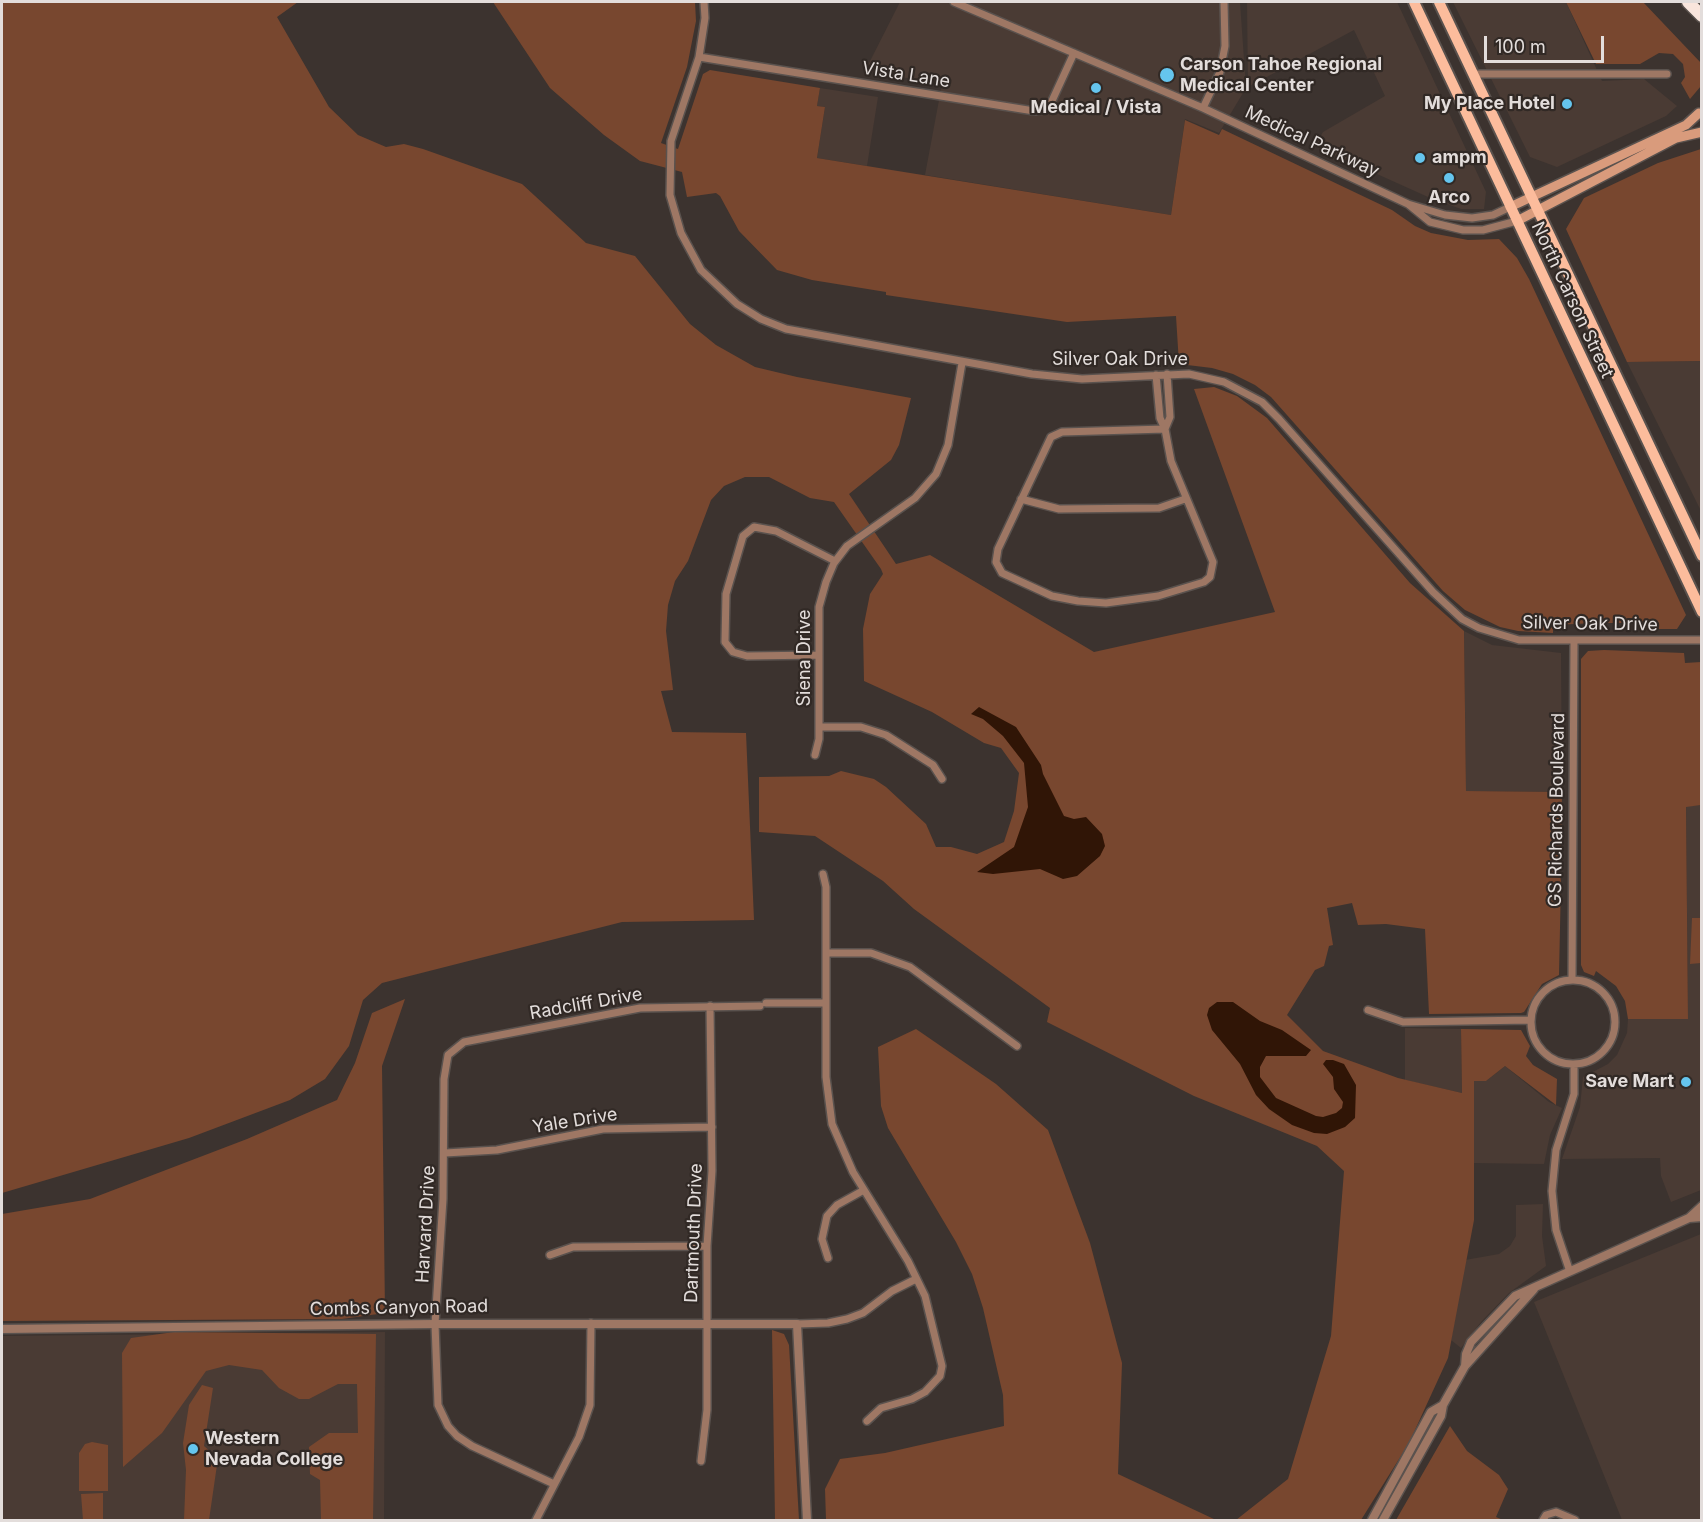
<!DOCTYPE html>
<style>
body{margin:0}
#map{position:relative;width:1703px;height:1522px;overflow:hidden;background:#3c332f;font-family:Inter,sans-serif}
canvas{display:block}
.frame{position:absolute;inset:0;border:3px solid #e3dddb;pointer-events:none}
.scale{position:absolute;left:1484px;top:36px;width:120px;height:27px;box-sizing:border-box;border:3px solid #e3dddb;border-top:0;padding-left:8px;font-size:18px;line-height:21px;white-space:nowrap;color:#e3dddb;-webkit-text-stroke:4px #312925;paint-order:stroke}
</style>
<div id="map">
<canvas width="1703" height="1522"></canvas>
<div class="frame"></div>
<div class="scale">100 m</div>
</div>
<script>
const c = document.querySelector('canvas').getContext('2d');
c.lineJoin = 'round';
function paint(path, color) { c.fillStyle = color; c.fill(path, 'evenodd'); }
const poly = rows => new Path2D(rows.map(r => 'M' + r).join(''));
function strokePath(path, color, width, dash) { c.strokeStyle = color; c.lineWidth = width; c.lineCap = dash ? 'butt' : 'round'; c.setLineDash(dash || []); c.stroke(path); }
function write(font, color, halo, rows, align = 'center') {
  c.font = font + ' Inter,sans-serif'; c.lineWidth = 4.5; c.setLineDash([]); c.textBaseline = 'middle'; c.strokeStyle = halo; c.fillStyle = color; for (const [text, x, y, turn = 0] of rows) {
    c.save(); c.translate(x, y); c.rotate((+turn || 0) * Math.PI / 180); c.textAlign = isNaN(turn) ? turn : align; if (halo) c.strokeText(text, 0, 0); c.fillText(text, 0, 0); c.restore();
  }
}
const built = poly([
 [900,2,1240,2,1246,88,1219,133,1185,119,1171,215,925,175,942,84,865,71],
 [1247,2,1397,2,1486,192,1484,209,1461,209,1428,197,1315,146,1323,132,1385,96,1354,30,1248,87],
 [1453,2,1566,2,1602,81,1644,79,1677,106,1666,116,1557,167,1530,157],
 [820,88,878,97,867,166,817,158,825,107,817,106],
 [1701,361,1701,511,1627,362],
 [1464,631,1492,645,1561,653,1562,792,1466,791],
 [1701,805,1701,1190,1671,1202,1661,1176,1660,1158,1562,1159,1580,1107,1583,1077,1608,1064,1617,1055,1627,1033,1628,1019,1688,1019,1686,806],
 [1405,1028,1461,1029,1462,1093,1405,1080],
 [1505,1066,1549,1102,1562,1108,1550,1135,1544,1164,1473,1163,1474,1081,1486,1081],
 [1543,1204,1542,1236,1546,1266,1509,1293,1481,1322,1461,1348,1451,1340,1465,1260,1499,1254,1510,1246,1516,1236,1516,1205],
 [1701,1234,1701,1520,1622,1520,1534,1302],
 [385,1332,384,1520,2,1520,2,1336]
]);
const green = poly([
 [2,2,298,2,277,17,329,107,358,135,386,147,404,144,423,149,522,184,586,243,635,256,690,324,716,345,755,367,797,377,911,398,899,445,891,460,849,494,896,564,930,555,1094,652,1275,612,1194,389,1214,387,1237,396,1267,418,1410,583,1464,631,1466,791,1562,792,1561,851,1558,862,1561,881,1559,975,1542,984,1524,1012,1521,1013,1429,1014,1425,929,1386,924,1358,925,1352,903,1327,908,1333,945,1329,946,1324,966,1315,970,1287,1015,1323,1051,1398,1078,1462,1093,1461,1029,1521,1030,1530,1046,1526,1056,1533,1065,1557,1079,1556,1105,1505,1066,1486,1081,1474,1081,1474,1220,1448,1358,1409,1443,1361,1520,1236,1520,1288,1479,1331,1336,1344,1171,1317,1146,1194,1096,1047,1022,1050,1008,914,909,883,881,815,836,759,832,759,777,829,776,841,771,874,779,886,787,926,824,936,847,951,847,977,854,1004,842,1014,811,1019,773,1001,748,984,743,932,712,864,681,863,629,870,594,883,574,881,569,834,502,810,498,769,477,745,477,724,486,711,500,688,561,675,581,668,605,666,631,673,690,661,691,672,732,746,733,754,920,622,922,382,983,363,1000,349,1046,325,1079,290,1100,189,1138,2,1193],
 [493,2,695,2,696,21,687,67,661,143,678,149,703,74,710,70,820,88,817,106,825,107,817,158,1171,215,1185,120,1219,135,1222,129,1392,210,1415,226,1431,233,1468,240,1499,239,1517,258,1529,279,1686,615,1677,629,1648,629,1630,623,1596,623,1553,625,1553,633,1518,631,1500,627,1465,610,1443,591,1271,397,1255,385,1233,374,1212,368,1179,364,1176,316,1067,322,886,295,886,292,812,280,777,270,739,231,720,196,716,193,687,197,682,172,640,161,604,135,550,88],
 [1566,2,1643,2,1701,63,1701,86,1690,99,1681,83,1685,77,1683,64,1673,54,1659,53,1640,64,1596,64],
 [1701,149,1701,361,1627,362,1566,229,1584,198,1658,163],
 [1604,650,1684,653,1685,663,1701,662,1701,805,1686,807,1688,1019,1628,1019,1625,1001,1616,986,1596,971,1594,976,1584,972,1581,965,1581,659,1588,651],
 [1692,918,1701,918,1701,963,1690,964],
 [405,999,382,1066,385,1313,342,1319,2,1321,2,1214,90,1199,247,1139,337,1100,355,1063,372,1013],
 [916,1029,996,1084,1048,1130,1090,1243,1122,1363,1118,1474,1216,1520,826,1520,825,1489,840,1459,885,1453,1004,1426,1003,1395,983,1308,972,1274,956,1242,888,1128,881,1106,878,1047],
 [772,1330,784,1334,789,1345,799,1520,775,1520],
 [174,1332,376,1334,373,1520,321,1520,320,1480,310,1474,309,1447,329,1433,358,1433,357,1384,338,1384,309,1399,299,1399,279,1388,262,1370,229,1365,206,1371,162,1433,123,1467,122,1353,131,1338],
 [202,1385,213,1388,204,1446,218,1458,209,1520,184,1520,186,1470,183,1443,189,1405],
 [1450,1426,1467,1451,1499,1475,1508,1489,1496,1517,1503,1520,1396,1520],
 [92,1442,108,1445,108,1491,79,1491,79,1453,85,1444],
 [103,1493,103,1520,83,1520,81,1494]
]);
const water = poly([
 [979,707,1016,727,1041,765,1043,774,1064,816,1074,819,1086,817,1102,834,1105,846,1100,856,1077,876,1063,879,1040,869,993,874,977,872,1014,847,1028,807,1024,763,1003,736,983,719,971,714],
 [1217,1002,1233,1002,1260,1021,1282,1030,1311,1050,1306,1056,1266,1056,1260,1067,1260,1077,1276,1098,1316,1116,1323,1117,1336,1113,1342,1108,1343,1102,1334,1089,1333,1077,1323,1064,1326,1060,1333,1060,1344,1064,1356,1085,1355,1118,1345,1127,1327,1134,1314,1133,1292,1125,1269,1109,1256,1095,1240,1064,1212,1030,1207,1015,1209,1008]
]);
const minor = poly([
 [704,2,705,18,699,57,671,141,670,195,681,233,701,270,737,304,761,319,786,329,1032,374,1082,379,1189,374,1224,382,1262,402,1279,419,1433,592,1462,619,1479,628,1519,640,1702,640],
 [954,2,1203,108,1408,204,1445,215,1472,218,1493,215,1510,207],
 [699,57,1034,111,1044,110,1051,103,1074,53],
 [1473,74,1667,74],
 [1203,108,1220,72,1225,46,1224,2],
 [1408,204,1430,222,1463,230,1483,230,1517,221],
 [1156,375,1160,418,1165,429,1171,461,1213,562,1210,577,1204,582,1158,596,1106,603,1078,601,1052,596,1002,573,996,562,998,549,1051,437,1062,432,1165,429],
 [1165,429,1170,417,1167,374],
 [1021,499,1059,509,1159,508,1185,499],
 [819,655,747,656,733,652,725,642,726,594,743,536,754,527,776,531,835,561],
 [819,727,861,727,886,735,933,765,942,779],
 [815,755,819,739,819,607,826,582,834,563,847,546,915,498,936,474,948,445,962,363],
 [823,874,826,887,826,1077,832,1124,853,1172,908,1261,925,1296,942,1366,940,1376,925,1392,912,1399,881,1408,867,1421],
 [826,953,871,953,910,967,1017,1046],
 [1572,980,1574,641],
 '1531 1022a42 42 0 1 1 84 0a42 42 0 1 1-84 0Z',
 [766,1003,825,1003],
 [1368,1010,1403,1022,1531,1020],
 [445,1153,497,1150,603,1129,712,1127],
 [550,1255,573,1247,707,1246],
 [828,1258,822,1239,827,1216,837,1205,864,1190],
 [1569,1269,1556,1230,1552,1191,1556,1150,1574,1094,1574,1064],
 [797,1324,828,1323,847,1319,863,1313,892,1291,916,1279],
 [701,1461,707,1410,707,1246,712,1171,710,1006],
 [554,1484,472,1446,457,1436,448,1426,438,1405,435,1324,443,1199,444,1079,448,1055,464,1042,640,1008,760,1006],
 [536,1520,579,1437,590,1405,591,1323],
 [1543,1520,1546,1515,1556,1512,1575,1520]
]);
const tertiary = poly([
 [1689,1218,1702,1206],
 [2,1329,435,1324,797,1324,807,1520],
 [1465,1366,1466,1354,1471,1342,1515,1296,1689,1218,1702,1217],
 [1372,1520,1431,1412,1443,1405],
 [1383,1520,1441,1416,1443,1405,1465,1366,1534,1289]
]);
const secondary = poly([
 [1510,207,1686,125,1699,113],
 [1517,221,1676,138,1702,132]
]);
const primary = poly([
 [1414,2,1702,612],
 [1439,2,1702,556]
]);
const motorway = poly([
 [1688,2,1702,16]
]);
const markers = [
 [1167,75,8,"#65c5ee"],
 [1096,88,6,"#65c5ee"],
 [1567,104,6,"#65c5ee"],
 [1420,158,6,"#65c5ee"],
 [1449,178,6,"#65c5ee"],
 [1686,1082,6,"#65c5ee"],
 [193,1449,6,"#65c5ee"]
];
const poiNames = [
 ["Carson Tahoe Regional",1180,65],
 ["Medical Center",1180,86],
 ["My Place Hotel",1555,104,"right"],
 ["Medical / Vista",1096,108,"center"],
 ["ampm",1432,158],
 ["Arco",1449,198,"center"],
 ["Save Mart",1674,1082,"right"],
 ["Western",205,1439],
 ["Nevada College",205,1460]
];
const streetNames = [
 ["Vista Lane",906,75,9],
 ["Medical Parkway",1312,142,25],
 ["North Carson Street",1572,300,65],
 ["Silver Oak Drive",1120,360],
 ["Silver Oak Drive",1590,624,1],
 ["Siena Drive",805,658,-90],
 ["GS Richards Boulevard",1557,810,-89],
 ["Radcliff Drive",586,1004,-10],
 ["Yale Drive",575,1121,-9],
 ["Harvard Drive",426,1224,-87],
 ["Dartmouth Drive",694,1233,-88],
 ["Combs Canyon Road",399,1308,-1]
];
paint(built, '#4a3b34');
paint(green, '#78472f');
paint(water, '#301506');
strokePath(minor, '#5a524e', 10);
strokePath(tertiary, '#5a524e', 11);
strokePath(secondary, '#5a524e', 12);
strokePath(primary, '#5a524e', 14);
strokePath(motorway, '#5a524e', 15);
strokePath(minor, '#9e7764', 7);
strokePath(tertiary, '#9e7764', 8);
strokePath(secondary, '#d99b7c', 9);
strokePath(primary, '#fcbc9c', 10);
strokePath(motorway, '#f9e5dc', 12);
for (const [x, y, r, color] of markers) { const dot = new Path2D(); dot.arc(x, y, r, 0, 2 * Math.PI); c.fillStyle = color; c.fill(dot); strokePath(dot, '#312925', 2); }
write('bold 18px', '#e3dddb', '#312925', poiNames, 'left');
write('18px', '#e3dddb', '#312925', streetNames);
</script>
